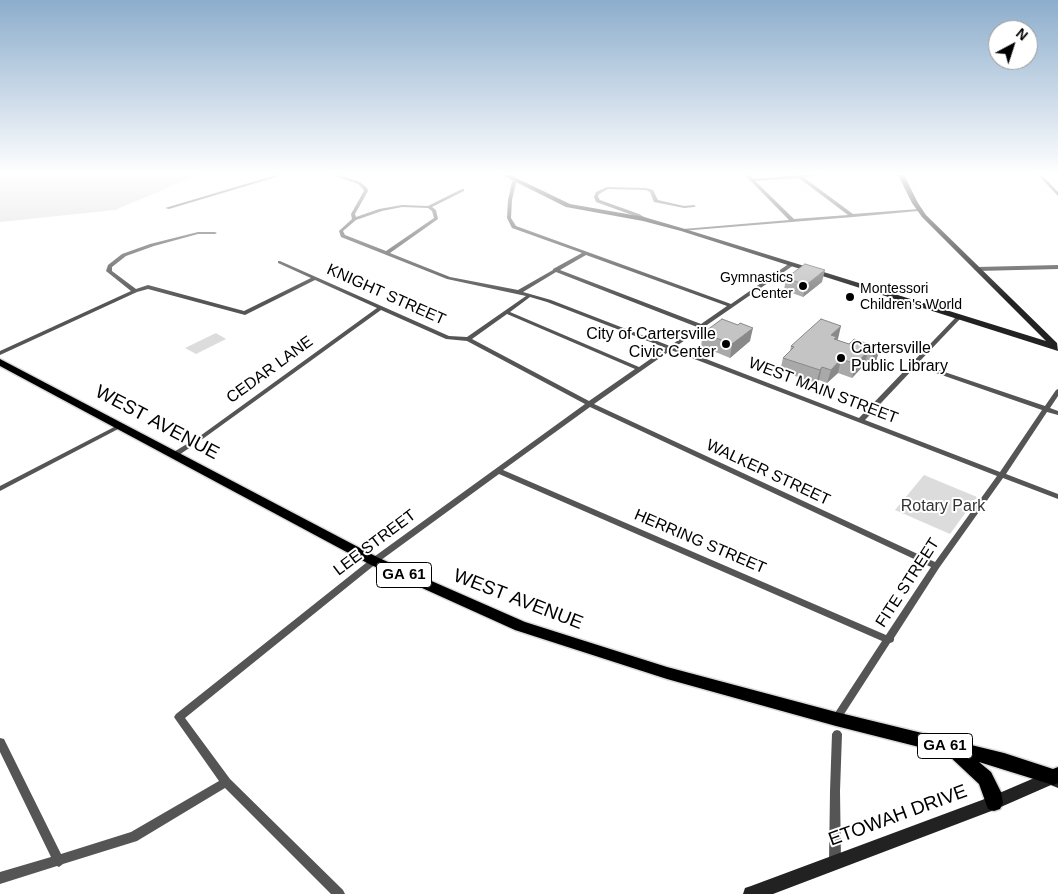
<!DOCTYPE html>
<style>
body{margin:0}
#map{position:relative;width:1058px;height:894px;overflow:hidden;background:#fff;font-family:Helvetica,sans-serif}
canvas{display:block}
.north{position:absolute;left:988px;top:20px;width:50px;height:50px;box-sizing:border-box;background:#fff;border:1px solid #999;border-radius:50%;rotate:40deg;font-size:14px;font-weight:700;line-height:20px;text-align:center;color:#000}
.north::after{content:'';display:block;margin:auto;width:18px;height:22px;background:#000;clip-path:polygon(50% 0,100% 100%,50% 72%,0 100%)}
</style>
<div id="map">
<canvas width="1058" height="894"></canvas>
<div class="north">N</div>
</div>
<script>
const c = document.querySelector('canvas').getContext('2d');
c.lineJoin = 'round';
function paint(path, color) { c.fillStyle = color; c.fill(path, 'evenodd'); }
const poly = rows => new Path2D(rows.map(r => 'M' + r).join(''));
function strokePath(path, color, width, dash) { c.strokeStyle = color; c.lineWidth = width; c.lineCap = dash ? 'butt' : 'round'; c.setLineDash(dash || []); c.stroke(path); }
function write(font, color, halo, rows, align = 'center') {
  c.font = font + ' Helvetica,sans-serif'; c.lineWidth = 4; c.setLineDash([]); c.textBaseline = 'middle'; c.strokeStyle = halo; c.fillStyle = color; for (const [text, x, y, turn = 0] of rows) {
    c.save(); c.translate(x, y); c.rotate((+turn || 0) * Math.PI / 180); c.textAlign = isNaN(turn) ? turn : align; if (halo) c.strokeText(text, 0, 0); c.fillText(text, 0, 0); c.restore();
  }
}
const green = poly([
 [0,175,198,175,115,210,0,222],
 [216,333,226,339,196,354,185,348],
 [924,475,977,497,950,534,895,510]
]);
const street = poly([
 [276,175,283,175,169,209,165,208,276,175],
 [332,175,339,175,360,182,367,188,368,191,355,214,356,217,379,209,402,205,428,206,462,189,464,189,464,191,432,207,436,210,438,219,390,253,450,277,518,290,553,270,553,269,582,253,512,228,507,218,508,200,512,182,517,179,519,180,516,183,512,200,511,218,516,226,731,304,790,263,794,263,794,265,675,347,859,418,957,316,961,316,961,318,918,363,1045,406,1056,390,1058,389,1058,396,1050,408,1058,411,1058,415,1047,412,1006,474,1058,494,1058,499,1003,478,939,568,894,638,894,640,893,642,890,643,839,722,836,723,833,722,831,719,833,716,882,641,499,474,377,563,185,718,230,779,343,890,345,894,331,894,225,788,137,841,63,864,59,867,57,866,0,884,0,872,51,857,0,752,0,738,4,739,61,854,131,832,219,781,176,720,174,717,176,714,371,559,585,404,467,341,446,339,381,310,204,438,176,457,172,457,171,455,172,453,200,436,377,308,315,280,245,315,148,289,137,292,0,355,0,351,131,291,106,271,108,265,122,254,150,244,198,232,215,232,217,233,215,234,198,234,154,246,126,256,112,267,112,271,136,289,148,285,244,311,311,278,278,263,278,261,280,261,449,336,467,337,526,296,447,279,341,237,339,231,352,219,351,214,364,191,363,189,358,184,332,175],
 [402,207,428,208,432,211,434,218,386,251,345,235,343,231,356,220,382,211,402,207],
 [586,255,727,306,701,324,560,270,586,255],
 [556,272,697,327,670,346,551,300,523,292,556,272],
 [530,297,547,302,666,348,639,367,510,312,530,297],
 [507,314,635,369,589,401,472,339,507,314],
 [671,350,858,422,997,476,935,562,594,404,671,350],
 [916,366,1042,410,1000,472,865,420,916,366],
 [590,407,931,567,886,635,503,470,590,407],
 [745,175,750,175,753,179,800,175,822,175,803,177,853,214,918,209,920,210,918,211,853,217,681,231,681,230,683,229,789,220,745,175],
 [799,178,848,215,794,219,755,181,799,178],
 [1038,175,1042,175,1058,192,1058,196,1038,175],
 [607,187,646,188,653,190,658,200,684,206,694,205,696,206,694,207,684,208,654,202,650,192,646,190,608,189,599,194,598,197,600,200,639,214,646,218,646,219,644,220,635,216,596,202,594,197,596,192,607,187],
 [1058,265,1058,269,977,271,974,269,977,267,1058,265],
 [120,424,123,426,122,427,0,491,0,486,120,424],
 [837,730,840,731,842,734,840,791,841,862,839,866,835,868,831,866,829,862,830,791,832,734,834,731,837,730]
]);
const secondary = poly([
 [502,175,510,175,570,204,644,217,685,229,1046,341,922,217,912,203,898,175,904,175,918,203,926,215,1057,343,1058,351,681,231,643,221,566,207,502,175],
 [1053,770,1058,772,1058,788,1051,785,994,810,773,894,743,894,745,888,751,886,990,797,1053,770]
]);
const primary = poly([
 [0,359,379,558,525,622,667,667,836,712,1004,753,1053,769,1058,767,1058,783,1053,785,979,762,991,772,1001,792,1003,803,1000,809,994,811,988,809,979,784,947,754,836,726,667,679,515,630,369,564,0,366,0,359]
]);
const wall = poly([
 [786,278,822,282,803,297,784,290],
 [703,333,750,341,730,358,701,346],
 [838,339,837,340,849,344,880,348,876,361,870,367,865,364,852,378,838,373,827,383,819,380,816,383,780,371,783,358,790,351,791,346]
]);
const shadedWall = poly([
 [825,270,822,282,803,297,806,285],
 [841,326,838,339,836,341,831,335],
 [753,328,750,341,730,358,732,344],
 [880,348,876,361,870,367,874,353],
 [868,351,865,364,852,378,856,364],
 [841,359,838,373,827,383,831,370],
 [822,367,819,380,816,383,820,370]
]);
const building = poly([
 [805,264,825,270,806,285,786,278,805,264],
 [722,319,738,325,740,323,753,328,732,344,703,333,722,319],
 [821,319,841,326,831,335,837,337,834,339,849,344,854,339,880,348,874,353,868,351,856,364,841,359,831,370,822,367,820,370,783,358,794,347,791,346,821,319]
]);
const markers = [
 [803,286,5,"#000"],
 [850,297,5,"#000"],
 [726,344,5,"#000"],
 [841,358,5,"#000"]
];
const farPoinames = [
 ["Gymnastics",793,278],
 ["Center",793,294],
 ["Montessori",860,289,"left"],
 ["Children's World",860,305,"left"]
];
const shields = [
 [404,575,55],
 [945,746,55]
];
const shieldNames = [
 ["GA 61",404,575],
 ["GA 61",945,746]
];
const streetNames = [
 ["KNIGHT STREET",386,295,24],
 ["CEDAR LANE",270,370,-36],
 ["WEST MAIN STREET",823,391,21],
 ["WALKER STREET",768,473,25],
 ["HERRING STREET",700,542,23],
 ["LEE STREET",375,543,-37],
 ["FITE STREET",908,583,-57]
];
const poiNames = [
 ["City of Cartersville",716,335],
 ["Civic Center",716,353],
 ["Cartersville",851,349,"left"],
 ["Public Library",851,367,"left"]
];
const parkNames = [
 ["Rotary Park",943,507]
];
const nearStreetnames = [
 ["WEST AVENUE",157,423,28],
 ["WEST AVENUE",518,600,21],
 ["ETOWAH DRIVE",898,816,-20]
];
paint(green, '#dcdcdc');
strokePath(primary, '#dbdbdb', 3);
paint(street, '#555');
paint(secondary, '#222');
paint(primary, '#000');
paint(wall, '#a9a9a9');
paint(shadedWall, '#898989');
paint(building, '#c4c4c4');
strokePath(building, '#898989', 1);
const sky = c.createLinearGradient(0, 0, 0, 300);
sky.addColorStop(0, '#8cadcc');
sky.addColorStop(0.58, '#fff');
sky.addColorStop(1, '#ffffff00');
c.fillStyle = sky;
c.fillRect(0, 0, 1058, 300);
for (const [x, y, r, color] of markers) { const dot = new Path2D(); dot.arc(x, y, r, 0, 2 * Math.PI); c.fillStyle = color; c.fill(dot); strokePath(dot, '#fff', 2); }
write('14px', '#000', '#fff', farPoinames, 'right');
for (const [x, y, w] of shields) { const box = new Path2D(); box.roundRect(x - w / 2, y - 12.5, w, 25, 4); c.fillStyle = '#fff'; c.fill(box); strokePath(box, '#000', 1); }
write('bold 15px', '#000', null, shieldNames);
write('16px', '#000', '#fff', streetNames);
write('16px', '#000', '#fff', poiNames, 'right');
write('16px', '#333', '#fff', parkNames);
write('19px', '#000', '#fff', nearStreetnames);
</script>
